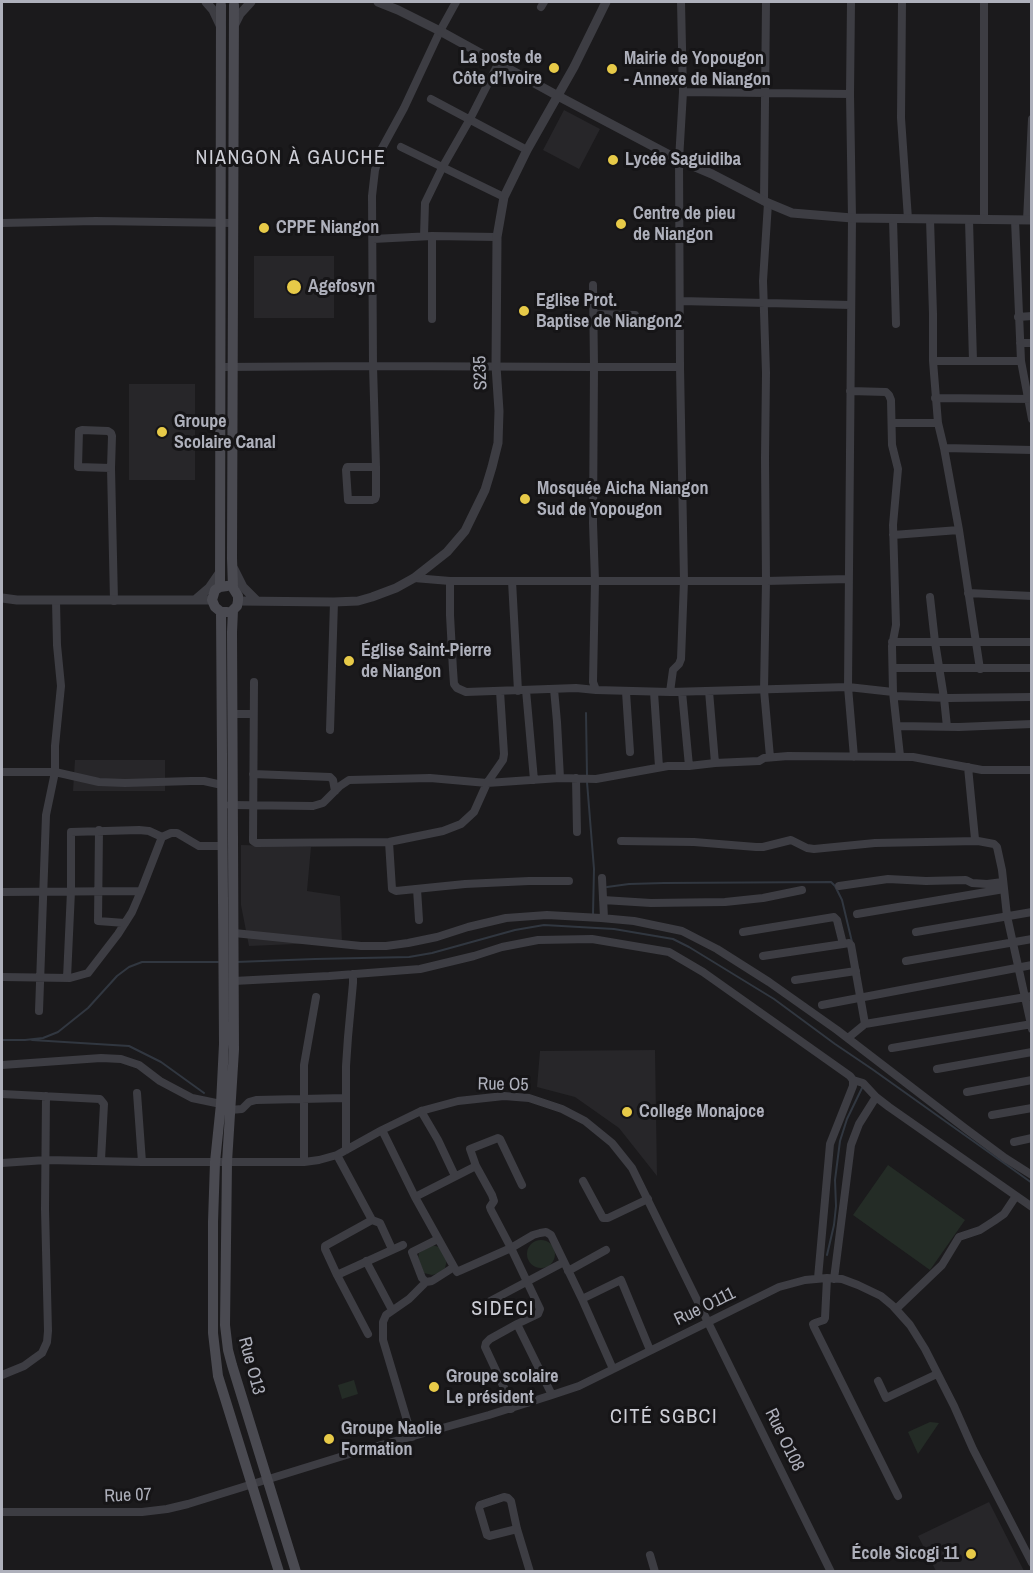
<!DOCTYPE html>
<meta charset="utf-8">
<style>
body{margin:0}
#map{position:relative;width:1033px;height:1573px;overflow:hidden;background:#1b1a1c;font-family:"Archivo Narrow",sans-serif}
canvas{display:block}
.frame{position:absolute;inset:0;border:3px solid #aeb0bb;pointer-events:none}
</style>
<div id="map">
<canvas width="1033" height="1573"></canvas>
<div class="frame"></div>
</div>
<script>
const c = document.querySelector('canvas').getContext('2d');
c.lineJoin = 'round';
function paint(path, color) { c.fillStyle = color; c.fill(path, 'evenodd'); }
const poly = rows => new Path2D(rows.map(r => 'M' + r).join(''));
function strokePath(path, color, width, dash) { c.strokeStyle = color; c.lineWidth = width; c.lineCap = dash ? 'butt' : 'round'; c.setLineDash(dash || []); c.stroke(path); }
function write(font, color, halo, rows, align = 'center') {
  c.font = font + ' "Archivo Narrow",sans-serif'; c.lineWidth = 6; c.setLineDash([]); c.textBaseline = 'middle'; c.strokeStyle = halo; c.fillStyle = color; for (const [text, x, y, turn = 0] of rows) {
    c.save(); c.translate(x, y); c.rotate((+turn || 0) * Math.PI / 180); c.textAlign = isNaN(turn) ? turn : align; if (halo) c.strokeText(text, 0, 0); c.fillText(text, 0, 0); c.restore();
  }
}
const built = poly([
 [564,110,600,129,579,169,543,150],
 [254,256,334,256,334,318,254,318],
 [129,384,195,384,195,480,129,480],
 [75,760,165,760,165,791,73,791],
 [241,845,311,847,307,891,340,896,342,942,249,946,241,905],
 [655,1050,657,1176,619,1128,575,1097,537,1087,540,1051],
 [989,1502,1024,1571,936,1571,918,1536]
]);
const green = poly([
 [888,1165,965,1220,930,1270,853,1215],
 '527 1254a14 14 0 1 1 28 0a14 14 0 1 1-28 0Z',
 [432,1245,439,1247,447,1260,445,1268,439,1273,432,1275,424,1273,418,1259,419,1253],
 [354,1380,358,1394,342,1399,338,1385],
 [930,1422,939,1423,918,1454,908,1432]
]);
const stream = poly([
 [586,713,587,776],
 [587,782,594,869,593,914],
 [607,887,629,884,664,883,831,882,835,886,842,900,852,942],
 [236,962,315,959,409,957,432,953,515,930,544,925,614,929,673,939,689,947,774,999,835,1044,872,1069,1032,1183],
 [2,1040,25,1040,43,1038,58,1032,88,1008,117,976,129,967,142,962,218,962],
 [32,1040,129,1046,161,1062,204,1093],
 [827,1255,834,1225,836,1206,835,1180,840,1141,847,1119,862,1088]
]);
const minor = poly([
 [851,2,850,94,852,218,848,687,854,757],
 [902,2,901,118,908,219],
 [984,2,984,220],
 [541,7,544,2],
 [683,92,850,94],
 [431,99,527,150],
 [401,147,504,197],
 [764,201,766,2],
 [768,203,763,281,766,373,765,458,766,581,764,690,770,757],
 [893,219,896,324],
 [930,219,933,314,933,361,938,423,944,448,959,530,980,669],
 [969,220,973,361,1021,361],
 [1015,220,1021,361,1032,419],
 [1027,220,1032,119],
 [2,223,96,221,233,223],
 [424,236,425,203,442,168,470,119,499,62],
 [373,239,432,236,497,237],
 [680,301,851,305],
 [594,314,635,315],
 [1018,317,1032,316],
 [432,319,432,236],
 [1020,343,1032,343],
 [933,361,973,361],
 [221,367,373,366,594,367,593,285],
 [680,367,594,367,593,523,595,581,593,682,596,690,670,692,848,687,893,692],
 [850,391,886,392,889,395,891,400,892,445,898,469,893,525,896,625,892,646,893,692,900,756],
 [935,398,1032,399],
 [892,423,938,423],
 [944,448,1032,450],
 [376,467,347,467,346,470,348,500,372,500,375,499,376,496,376,467,373,366,372,196,375,170,381,150,404,108,440,31,456,2],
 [111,468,78,467,79,431,82,430,108,431,111,433,112,436,111,468,114,601],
 [893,535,959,530],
 [414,578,450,581,766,581,849,579],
 [450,581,450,615,453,670,454,684,457,688,466,692,576,688,596,690],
 [512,581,518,691],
 [968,593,1032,596],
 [930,597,935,642,944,698,947,727],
 [892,642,1032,642],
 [893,668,1032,668],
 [254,682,253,841,256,843,389,842,443,831,461,824,474,812,487,783,503,760,504,754,500,691],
 [554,689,557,722,560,778],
 [526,690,534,780],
 [709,691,715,763],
 [626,692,630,752],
 [654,692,659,767],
 [670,692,673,670,679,664,681,659,684,581,680,367,679,160,683,92,681,2],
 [682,692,689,766],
 [894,696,949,698,1032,697],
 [232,714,253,714],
 [897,726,959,727,1032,724],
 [330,730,334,602],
 [968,767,975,839,978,841,994,844,997,847,1002,870,1007,916,1032,1029],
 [2,772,55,772,99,782,125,783,191,781,204,781,222,785],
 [253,774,330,777,333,780,335,791],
 [576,778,577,832],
 [230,805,313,806,323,803,340,786,349,780,430,778,487,783,560,778,596,779,668,766,689,766,715,763,759,761,764,758,788,756,913,757,982,770,1032,770],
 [99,830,98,921,125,923],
 [621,841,694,842,756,847,763,847,791,840,807,848,814,849,875,843,978,841],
 [389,842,392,889,396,891,465,884,529,881,569,881],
 [602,878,604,918],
 [839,886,888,879,926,881,966,880,972,883,987,884,1003,882],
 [417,889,419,920],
 [2,892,141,891],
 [603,900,651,903,725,902,763,898,802,890],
 [857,914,1004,889],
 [743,932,834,917,837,920,843,944],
 [916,932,1032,912],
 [234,933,361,946,386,946,408,943,437,937,468,927,506,918,547,915,601,918,634,921,682,931,717,949,769,982,837,1030,966,1129,1005,1158,1032,1175],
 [763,956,843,944,849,943,851,945,865,1024,848,1038],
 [906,961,1032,939],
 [2,977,70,978,88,973,118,934,132,912,141,891,162,837,171,833,177,833,199,846,223,846],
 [67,978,71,891,71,832,139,830,149,831,162,837],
 [795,980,856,971],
 [234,981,329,976,420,969,474,956,502,947,538,940,592,939,669,952,703,972,850,1076,853,1080,853,1086,830,1144,818,1278],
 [822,1005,1032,965],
 [39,1011,46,815,55,772,55,746,61,686,57,645,56,601],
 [865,1024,1032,996],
 [892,1048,1032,1024],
 [2,1065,101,1058,121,1059,139,1065,160,1081,192,1098,221,1104],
 [937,1069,1032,1052],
 [853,1080,863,1083,876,1097,889,1107,1032,1207],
 [967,1092,1032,1080],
 [137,1093,142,1162],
 [2,1094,100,1099,104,1104,101,1160],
 [230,1110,242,1109,249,1102,256,1100,346,1098],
 [421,1111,438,1140,455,1176],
 [992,1115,1032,1108],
 [382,1130,415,1197,454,1267,432,1281,426,1282,409,1299,386,1315,383,1322,383,1340,412,1437],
 [1014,1142,1032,1138],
 [346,1150,346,1066,348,1037,353,983,353,974],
 [337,1155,372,1220,380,1223,392,1249],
 [304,1162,304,1065,316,997],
 [2,1163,46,1160,142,1162,304,1162,319,1160,337,1155,382,1130,421,1111,458,1101,504,1096,529,1098,562,1109,585,1121,612,1143,632,1168,831,1572],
 [583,1181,603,1218,608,1218,648,1199],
 [415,1197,476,1166,470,1149,498,1138,500,1139,522,1185],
 [366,1261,392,1310],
 [454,1267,457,1272,459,1271,511,1248,491,1210,490,1207,494,1201,492,1195,476,1166],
 [568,1271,606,1250],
 [337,1275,325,1249,325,1246,372,1220],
 [827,1278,825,1318,824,1320,815,1323,813,1324,814,1327,898,1496],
 [834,1279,851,1145,859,1124,876,1097],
 [426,1282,422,1278,412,1252,438,1239],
 [582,1299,621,1280,650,1350],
 [479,1307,564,1262],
 [896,1309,942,1265,959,1237,980,1230,994,1221,1004,1214,1016,1196],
 [368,1334,337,1275,403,1245],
 [2,1375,24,1366,35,1358,42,1353,47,1342,48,1331,45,1209,46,1096],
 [878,1381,886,1398,937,1374],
 [552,1395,517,1324,538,1314,540,1309,511,1248,533,1235,540,1233,546,1232,551,1235,582,1299,613,1369],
 [511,1409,506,1392,485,1347,486,1343,490,1339,517,1324],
 [2,1512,142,1512,167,1509,188,1504,356,1452,489,1415,552,1395,579,1386,779,1287,805,1280,827,1278,842,1279,858,1285,881,1296,893,1306,910,1325,925,1349,954,1406,973,1449,1032,1563],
 [517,1529,489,1536,487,1535,479,1508,480,1505,504,1497,508,1498,511,1501,517,1529,530,1572],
 [650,1555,655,1572]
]);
const tertiary = poly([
 [206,2,213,10,220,25],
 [378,2,398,10,440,31,558,96,679,160,712,174,768,203,792,213,852,218,1032,220],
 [235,24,240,14,251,2],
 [234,569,243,587,256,600],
 [2,598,17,600,212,600],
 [195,600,209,588,220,572],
 [238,601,334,602,358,601,372,597,396,588,414,578,447,552,465,531,485,490,492,467,498,443,499,411,496,366,497,237,504,197,527,150,574,67,606,2]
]);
const secondary = poly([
 [234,5,232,558,233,588,238,596,238,601,237,606,233,610,232,632,234,1050,227,1162,225,1325,228,1350,232,1365,296,1572],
 [227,586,220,587,215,590,212,600,215,607,221,612,227,612],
 [220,587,221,5],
 [221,612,224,1044,221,1104,215,1162,213,1222,213,1333,218,1376,279,1572]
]);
const markers = [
 [554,68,6,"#e7ca48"],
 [612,69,6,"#e7ca48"],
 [613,160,6,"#e7ca48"],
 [621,224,6,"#e7ca48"],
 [264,228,6,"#e7ca48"],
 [294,287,8,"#e7ca48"],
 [524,311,6,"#e7ca48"],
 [162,432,6,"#e7ca48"],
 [525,499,6,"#e7ca48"],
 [349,661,6,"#e7ca48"],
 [627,1112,6,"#e7ca48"],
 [434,1387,6,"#e7ca48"],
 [329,1439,6,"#e7ca48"],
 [971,1554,6,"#e7ca48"]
];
const poiNames = [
 ["La poste de",542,58,"right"],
 ["Côte d’Ivoire",542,79,"right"],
 ["Mairie de Yopougon",624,59],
 ["- Annexe de Niangon",624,80],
 ["Lycée Saguidiba",625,160],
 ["Centre de pieu",633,214],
 ["de Niangon",633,235],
 ["CPPE Niangon",276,228],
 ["Agefosyn",308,287],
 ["Eglise Prot.",536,301],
 ["Baptise de Niangon2",536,322],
 ["Groupe",174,422],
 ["Scolaire Canal",174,443],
 ["Mosquée Aicha Niangon",537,489],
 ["Sud de Yopougon",537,510],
 ["Église Saint-Pierre",361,651],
 ["de Niangon",361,672],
 ["College Monajoce",639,1112],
 ["Groupe scolaire",446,1377],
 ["Le président",446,1398],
 ["Groupe Naolie",341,1429],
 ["Formation",341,1450],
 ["École Sicogi 11",959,1554,"right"]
];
const streetNames = [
 ["S235",481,373,-92],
 ["Rue O5",503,1085,1],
 ["Rue O111",705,1307,-26],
 ["Rue O13",251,1366,75],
 ["Rue O108",784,1440,64],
 ["Rue 07",128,1496,-2]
];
const neighbourhoodNames = [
 ["NIANGON À GAUCHE",291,159],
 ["SIDECI",503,1310],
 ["CITÉ SGBCI",664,1418]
];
paint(built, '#272629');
paint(green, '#242c26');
strokePath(stream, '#313740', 2);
strokePath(minor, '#3d3d43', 8);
strokePath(tertiary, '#3d3d43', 9);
strokePath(secondary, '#4a4a51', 10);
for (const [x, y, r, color] of markers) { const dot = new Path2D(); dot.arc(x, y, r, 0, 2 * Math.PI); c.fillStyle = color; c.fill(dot); strokePath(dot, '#161517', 2); }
write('bold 18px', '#aeb0bb', '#161517', poiNames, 'left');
write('18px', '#aeb0bb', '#161517', streetNames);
c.letterSpacing = '1.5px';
write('20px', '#cecfd7', '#161517', neighbourhoodNames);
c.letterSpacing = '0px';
</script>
